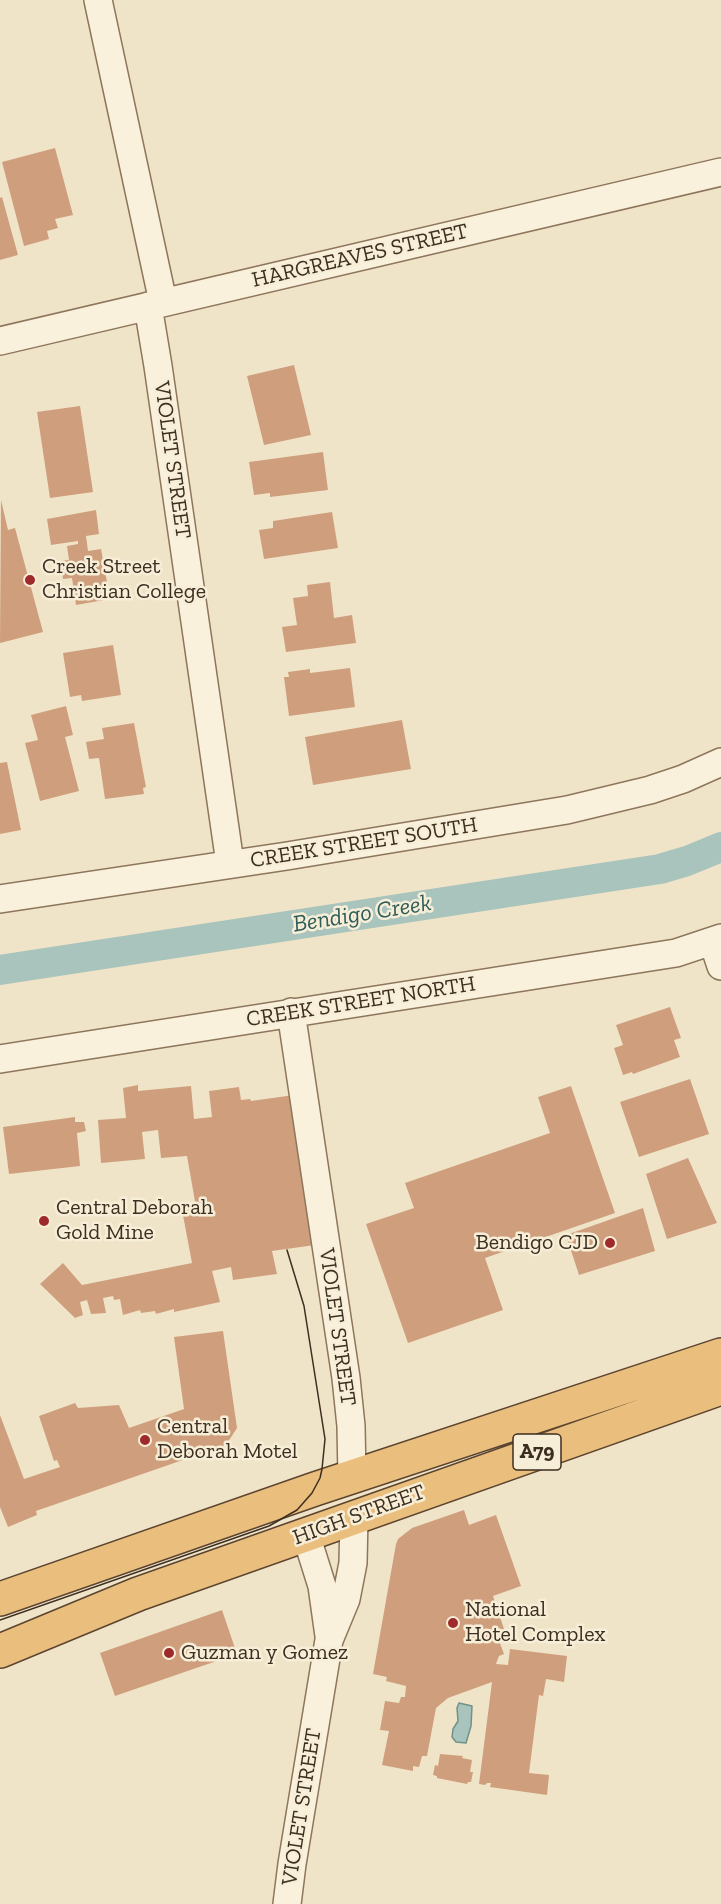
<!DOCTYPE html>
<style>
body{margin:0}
canvas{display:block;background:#f0e4c8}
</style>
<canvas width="721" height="1904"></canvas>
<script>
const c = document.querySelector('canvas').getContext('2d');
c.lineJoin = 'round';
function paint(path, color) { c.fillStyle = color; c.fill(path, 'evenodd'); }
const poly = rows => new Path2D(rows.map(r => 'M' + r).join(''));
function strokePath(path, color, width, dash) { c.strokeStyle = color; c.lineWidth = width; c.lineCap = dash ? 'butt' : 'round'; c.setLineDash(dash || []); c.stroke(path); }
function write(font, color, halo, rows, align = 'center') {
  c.font = font + ' "Zilla Slab",serif'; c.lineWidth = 5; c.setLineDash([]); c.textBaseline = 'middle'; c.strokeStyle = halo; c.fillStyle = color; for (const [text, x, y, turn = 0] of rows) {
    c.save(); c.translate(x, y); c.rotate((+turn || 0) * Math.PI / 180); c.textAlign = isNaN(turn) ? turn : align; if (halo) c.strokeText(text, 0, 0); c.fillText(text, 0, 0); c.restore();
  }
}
const water = poly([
 [459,1703,472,1706,471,1726,466,1743,456,1742,452,1737,453,1729,458,1721,457,1708,459,1703]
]);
const canal = poly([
 [0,970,660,869,687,861,721,847]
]);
const building = poly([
 [55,148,73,215,55,219,58,228,47,231,49,239,24,246,2,162],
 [2,197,18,255,0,260,0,198],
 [294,365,311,435,264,445,247,376],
 [80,406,93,492,50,498,37,412],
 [323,452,328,490,270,497,270,493,254,495,249,462],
 [1,500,8,530,15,528,43,632,0,643],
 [96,510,99,534,86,536,88,551,101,549,110,599,76,605,72,578,63,579,60,561,69,560,67,546,78,544,78,541,51,545,47,519],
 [332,512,338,548,264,559,259,530,273,528,273,521],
 [330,582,334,618,352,615,356,643,286,652,282,627,297,625,293,598,308,596,307,585],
 [113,645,121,695,82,701,81,695,70,697,63,653],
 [350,668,355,707,289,716,284,677,289,677,288,672,310,669,310,673],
 [66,706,73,735,65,737,79,791,40,801,25,743,38,740,31,715],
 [402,720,411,769,313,785,305,737],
 [134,723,146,787,143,788,144,794,105,799,99,758,89,759,86,742,104,739,102,728],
 [7,762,21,830,0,834,0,763],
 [670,1007,681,1038,674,1040,680,1057,633,1074,632,1072,623,1075,614,1048,623,1045,616,1025],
 [690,1079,709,1134,639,1157,620,1102],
 [138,1085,138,1091,191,1086,194,1119,212,1117,209,1091,239,1087,241,1100,250,1099,251,1101,294,1095,315,1245,272,1251,277,1274,233,1280,231,1267,212,1271,220,1302,174,1312,174,1309,156,1314,155,1311,141,1313,140,1310,123,1315,120,1299,114,1300,113,1296,103,1298,106,1313,91,1314,87,1300,80,1302,83,1315,75,1318,40,1284,63,1263,82,1285,192,1263,182,1210,196,1207,187,1156,161,1158,158,1130,142,1132,145,1159,101,1163,98,1120,126,1118,123,1088],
 [571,1086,615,1213,485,1258,503,1310,408,1343,366,1224,414,1208,405,1183,550,1133,538,1097],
 [75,1117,75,1122,84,1122,86,1131,77,1133,80,1166,9,1174,3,1127],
 [688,1158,717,1223,667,1239,646,1174],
 [643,1208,655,1251,579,1275,566,1235],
 [223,1331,237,1428,226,1445,36,1511,37,1515,8,1527,0,1507,0,1415,24,1479,60,1467,57,1460,54,1461,39,1416,75,1403,78,1408,119,1405,129,1428,184,1409,174,1337],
 [464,1510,469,1525,496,1515,521,1586,493,1596,504,1629,496,1633,504,1654,499,1656,496,1664,508,1665,510,1649,567,1656,564,1682,546,1679,543,1696,539,1695,529,1773,549,1775,547,1795,490,1787,491,1783,487,1783,485,1785,479,1784,492,1682,448,1698,436,1708,427,1756,422,1756,419,1767,413,1766,413,1771,382,1765,389,1731,380,1730,385,1701,399,1703,401,1697,405,1697,406,1686,386,1681,387,1677,373,1674,396,1544,398,1539,412,1528],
 [222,1610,237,1654,115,1696,100,1653],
 [440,1754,463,1756,462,1758,472,1760,470,1772,473,1772,471,1782,468,1782,467,1784,437,1778,437,1776,433,1775,435,1765,438,1766]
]);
const minor = poly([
 [98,0,163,302],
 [148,306,158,366,230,863],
 [0,341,721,172],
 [0,899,287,856,567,810,650,790,683,779,721,762],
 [713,942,721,966],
 [291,1012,346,1378,351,1426,352,1477],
 [0,1059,676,953,721,938],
 [306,1535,322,1586,329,1636],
 [287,1904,292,1864,329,1640,346,1599,353,1563,354,1517]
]);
const trunk = poly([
 [0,1599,315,1489,721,1355],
 [0,1651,138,1594,721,1388]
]);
const tram = poly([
 [0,1620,269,1526,297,1510,312,1493,320,1478,322,1469,325,1439,304,1306,287,1250]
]);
const markers = [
 [30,580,6,"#9e2a2b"],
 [44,1221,6,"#9e2a2b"],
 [610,1243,6,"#9e2a2b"],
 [145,1440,6,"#9e2a2b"],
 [453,1623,6,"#9e2a2b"],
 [169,1653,6,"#9e2a2b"]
];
const shields = [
 [537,1452,48]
];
const shieldNames = [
 ["A79",537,1452]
];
const streetNames = [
 ["HARGREAVES STREET",360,256,-13],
 ["VIOLET STREET",172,460,82],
 ["CREEK STREET SOUTH",364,843,-9],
 ["CREEK STREET NORTH",361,1002,-9],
 ["VIOLET STREET",337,1327,82],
 ["HIGH STREET",359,1515,-20],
 ["VIOLET STREET",302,1807,-81]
];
const poiNames = [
 ["Creek Street",42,567],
 ["Christian College",42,592],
 ["Central Deborah",56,1208],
 ["Gold Mine",56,1233],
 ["Bendigo CJD",598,1243,"right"],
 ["Central",157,1427],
 ["Deborah Motel",157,1452],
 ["National",465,1610],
 ["Hotel Complex",465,1635],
 ["Guzman y Gomez",181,1653]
];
const waterNames = [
 ["Bendigo Creek",362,914,-9]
];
paint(water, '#a9c4bc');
strokePath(water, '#6f938a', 1.5);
strokePath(canal, '#a9c4bc', 30);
paint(building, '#cf9f7d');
strokePath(minor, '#8d765c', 30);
strokePath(trunk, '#5b4430', 36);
strokePath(minor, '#faf1dc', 27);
strokePath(trunk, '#eabe7c', 33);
strokePath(tram, '#3d2e20', 1.5);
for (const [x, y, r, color] of markers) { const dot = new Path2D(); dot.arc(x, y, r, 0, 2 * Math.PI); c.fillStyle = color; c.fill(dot); strokePath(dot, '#f7eed8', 2); }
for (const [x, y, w] of shields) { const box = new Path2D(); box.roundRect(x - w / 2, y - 18, w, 36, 4.5); c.fillStyle = '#f7eed8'; c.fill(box); strokePath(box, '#3d2e20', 1.5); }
write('bold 21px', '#3d2e20', null, shieldNames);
write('22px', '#3d2e20', '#f7eed8', streetNames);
write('22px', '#3d2e20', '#f7eed8', poiNames, 'left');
write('italic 24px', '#2f5d5a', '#f7eed8', waterNames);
</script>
